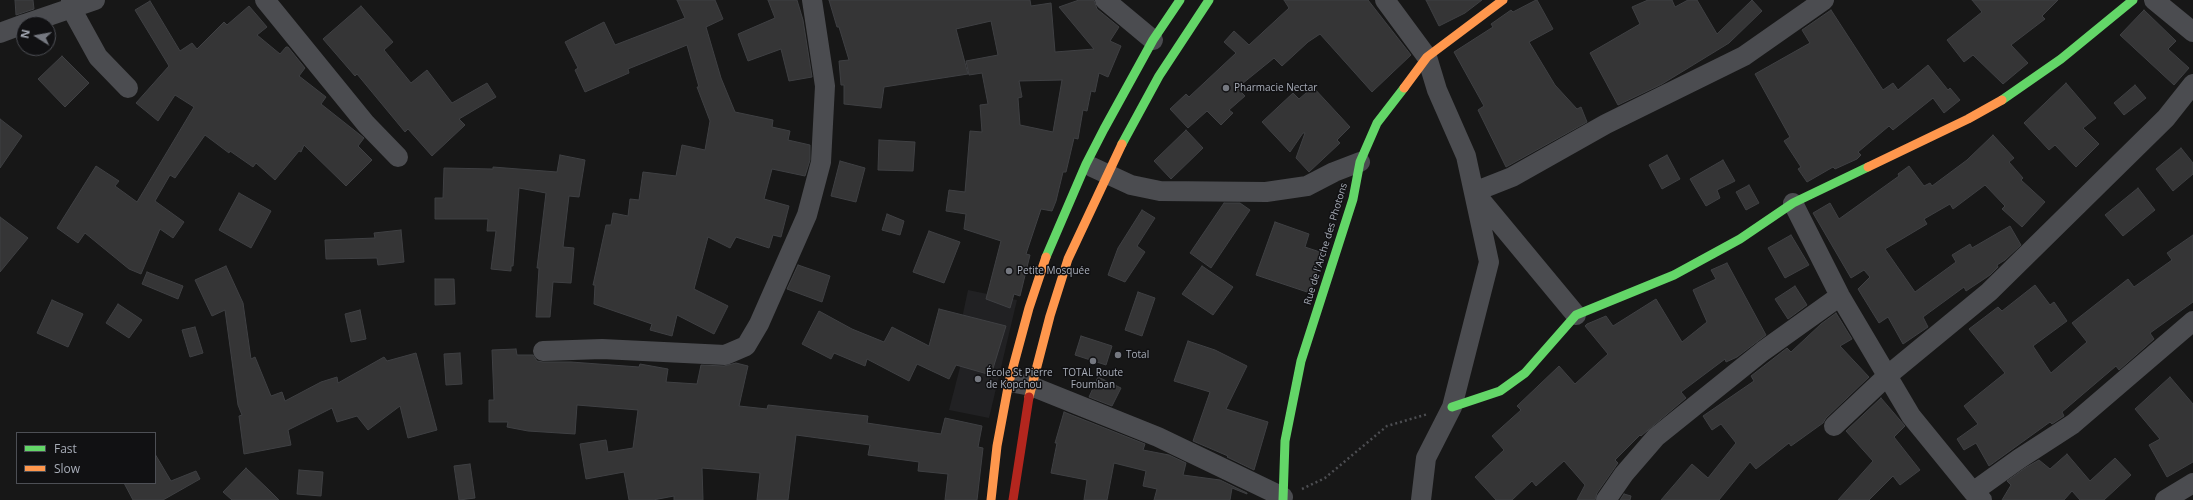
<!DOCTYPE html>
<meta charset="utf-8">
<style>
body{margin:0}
#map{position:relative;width:2193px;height:500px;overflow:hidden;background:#171717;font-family:"Open Sans",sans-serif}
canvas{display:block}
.legend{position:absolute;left:16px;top:432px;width:140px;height:52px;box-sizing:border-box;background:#111113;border:1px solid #4d4f55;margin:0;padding:5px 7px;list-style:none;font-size:12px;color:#a8adb8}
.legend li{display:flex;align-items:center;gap:8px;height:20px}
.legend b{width:20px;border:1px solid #4d4f55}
.north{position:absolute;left:16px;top:16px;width:40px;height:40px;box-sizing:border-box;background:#111113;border:1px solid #4d4f55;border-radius:50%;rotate:281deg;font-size:11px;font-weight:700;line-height:16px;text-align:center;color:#a8adb8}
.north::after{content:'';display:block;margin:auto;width:14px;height:18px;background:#757880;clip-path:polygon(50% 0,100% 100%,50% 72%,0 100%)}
</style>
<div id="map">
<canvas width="2193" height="500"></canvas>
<ul class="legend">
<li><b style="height:5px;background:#63d668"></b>Fast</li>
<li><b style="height:5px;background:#ff974d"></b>Slow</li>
</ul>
<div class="north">N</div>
</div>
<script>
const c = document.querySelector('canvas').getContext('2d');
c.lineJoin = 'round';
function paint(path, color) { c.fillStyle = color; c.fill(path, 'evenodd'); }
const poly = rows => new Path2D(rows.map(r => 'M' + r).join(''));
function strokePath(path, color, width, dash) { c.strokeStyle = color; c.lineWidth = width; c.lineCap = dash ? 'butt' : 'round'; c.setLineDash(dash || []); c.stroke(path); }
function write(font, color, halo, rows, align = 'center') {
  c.font = font + ' "Open Sans",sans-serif'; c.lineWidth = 3; c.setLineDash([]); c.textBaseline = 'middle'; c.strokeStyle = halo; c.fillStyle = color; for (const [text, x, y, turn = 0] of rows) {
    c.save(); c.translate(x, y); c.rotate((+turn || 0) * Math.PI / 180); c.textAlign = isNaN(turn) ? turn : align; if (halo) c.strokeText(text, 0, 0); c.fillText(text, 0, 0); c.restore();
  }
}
const built = poly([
 [968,290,1017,300,989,418,949,410,965,348,957,342]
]);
const building = poly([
 [15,0,33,0,34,9,16,15,15,0],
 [677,0,715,0,723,19,706,27,721,78,735,112,773,120,772,127,790,131,788,140,810,145,810,160,805,176,772,169,764,199,789,206,781,237,773,235,769,248,736,237,730,248,708,237,694,289,728,306,714,334,677,315,672,336,650,330,652,324,594,304,595,285,593,285,606,225,611,225,613,213,628,216,630,199,639,200,643,172,676,176,682,145,705,150,710,121,697,87,699,87,687,45,628,69,629,73,585,92,575,70,578,68,565,42,604,22,615,45,685,18,677,0],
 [768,0,797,0,803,20,812,77,789,81,781,49,748,61,738,34,775,18,768,0],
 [829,0,1030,0,1031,6,1051,3,1055,52,1094,49,1059,7,1079,0,1094,0,1097,9,1119,27,1110,41,1121,46,1108,77,1099,73,1095,92,1091,91,1087,111,1083,110,1078,139,1074,138,1066,172,1063,172,1056,201,1052,211,1041,209,1026,254,1030,255,1020,296,1014,294,1010,308,986,299,1001,241,964,229,966,214,946,211,949,190,965,192,970,131,982,132,980,105,988,104,982,73,969,75,966,61,998,55,991,21,956,29,968,74,884,87,881,108,844,104,844,85,841,85,839,61,849,60,839,27,837,27,829,0],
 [1062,80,1053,132,1020,125,1018,98,1022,97,1019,81,1062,80],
 [1284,0,1368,0,1411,55,1372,92,1320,34,1308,42,1282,66,1274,58,1237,88,1245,96,1229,110,1233,113,1221,125,1207,111,1188,128,1170,109,1186,94,1189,97,1236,53,1224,42,1234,31,1249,45,1289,8,1284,0],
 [1426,0,1482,0,1465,13,1439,26,1426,0],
 [1536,0,1537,0,1553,29,1529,42,1555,85,1577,109,1581,107,1587,122,1506,167,1478,110,1484,106,1454,52,1493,27,1491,24,1511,10,1513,12,1536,0],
 [1648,0,1672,0,1675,7,1688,0,1697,0,1717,34,1752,0,1762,11,1729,43,1662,84,1618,105,1590,53,1640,24,1632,7,1648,0],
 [1972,0,2058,0,2042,16,2045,19,2011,45,2028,63,2003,84,1973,55,1964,62,1947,40,1982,12,1972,0],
 [150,1,180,51,192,43,197,49,224,22,227,25,249,6,267,27,257,35,280,54,286,47,288,47,305,68,299,76,326,97,321,104,364,138,358,146,372,160,346,186,304,145,301,152,299,151,275,180,256,163,253,167,230,151,229,153,205,135,175,178,170,175,155,201,184,222,173,238,160,229,141,274,129,269,85,233,78,243,57,228,96,166,119,181,115,186,137,202,194,107,175,95,158,121,136,103,169,66,135,10,150,1],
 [361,6,393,42,384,50,411,83,427,70,452,103,487,83,496,97,459,119,465,125,432,156,408,129,405,132,357,74,355,76,323,39,361,6],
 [1831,10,1883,90,1893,83,1898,90,1928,65,1948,90,1950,88,1960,100,1944,113,1933,98,1893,130,1889,126,1858,152,1861,155,1857,159,1835,169,1833,167,1807,182,1798,169,1801,167,1784,141,1790,137,1755,74,1810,43,1802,30,1831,10],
 [2144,10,2176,41,2168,49,2189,68,2174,85,2120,35,2144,10],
 [62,56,89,83,65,107,38,79,62,56],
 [2066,83,2096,118,2083,128,2099,144,2076,167,2055,145,2049,150,2024,123,2066,83],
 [2135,85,2146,98,2124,115,2114,103,2135,85],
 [1313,87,1350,127,1337,140,1340,143,1309,172,1296,158,1305,133,1303,133,1290,152,1262,122,1293,93,1299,99,1313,87],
 [0,119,22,136,0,168,0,119],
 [1186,130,1203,148,1171,179,1154,161,1186,130],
 [1993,135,2014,158,2009,162,2023,178,2021,180,2045,202,2022,227,2002,209,2005,206,1985,185,1953,209,1950,204,1924,219,1927,224,1885,249,1915,292,1956,262,1952,255,1970,244,1972,248,2010,226,2021,245,2005,260,1997,265,1998,267,1990,275,1966,291,1964,287,1923,317,1928,327,1903,344,1888,317,1879,323,1858,289,1870,277,1864,270,1851,278,1813,213,1830,203,1839,219,1899,176,1898,174,1909,166,1924,186,1930,183,1932,186,1967,160,1993,135],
 [879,140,915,142,913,171,878,170,879,140],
 [2181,148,2193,163,2193,174,2173,191,2156,169,2181,148],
 [560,155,585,160,579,197,569,196,563,247,574,248,571,283,553,282,550,317,536,317,539,268,537,268,546,193,519,188,513,266,511,266,511,271,491,269,496,231,487,231,488,219,435,219,435,198,443,198,444,168,493,169,493,167,557,172,560,155],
 [1667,155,1680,179,1662,189,1649,165,1667,155],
 [1723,160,1735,181,1717,190,1720,198,1706,206,1690,179,1723,160],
 [840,161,865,168,856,202,831,196,840,161],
 [1749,185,1759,203,1746,210,1736,192,1749,185],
 [2138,188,2155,210,2123,236,2105,215,2138,188],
 [239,193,271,211,251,248,219,230,239,193],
 [1224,203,1240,203,1250,210,1211,268,1190,253,1224,203],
 [1142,210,1155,218,1137,246,1145,252,1125,282,1108,275,1118,248,1142,210],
 [887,214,904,221,900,235,882,230,887,214],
 [0,217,28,238,0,272,0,217],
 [1275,222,1309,234,1305,247,1323,253,1310,293,1256,275,1275,222],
 [401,230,404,262,378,265,377,258,326,259,325,240,375,238,374,233,401,230],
 [929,231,960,242,944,283,913,272,929,231],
 [1791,235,1809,265,1785,278,1768,248,1791,235],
 [2193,235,2193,302,2150,333,2154,339,2119,370,2116,366,2062,412,2064,416,2052,424,2050,422,1989,466,1976,443,1964,450,1957,439,1978,424,1964,406,2005,373,1969,329,1998,307,2002,311,2035,285,2050,305,2054,302,2067,321,2033,346,2051,373,2087,342,2072,323,2128,279,2134,287,2172,260,2167,253,2193,235],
 [1727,263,1766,335,1737,357,1726,362,1725,359,1681,392,1686,398,1641,436,1640,435,1615,460,1618,463,1597,493,1595,500,1577,500,1585,485,1564,461,1536,486,1532,481,1512,500,1496,500,1475,477,1504,450,1492,436,1521,410,1517,406,1559,366,1575,384,1608,354,1585,326,1587,324,1606,316,1613,326,1656,299,1682,342,1707,322,1693,290,1716,279,1711,270,1727,263],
 [798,265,830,276,822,302,787,289,798,265],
 [226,266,243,303,251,359,255,357,271,396,282,392,285,401,321,382,337,377,338,383,384,357,387,361,416,353,437,430,408,438,400,406,368,430,357,416,337,422,332,408,288,430,291,445,244,454,239,416,242,415,238,405,225,310,212,316,195,280,226,266],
 [1202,266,1233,287,1213,315,1182,294,1202,266],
 [147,272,183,286,178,299,142,284,147,272],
 [435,279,454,279,455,304,435,305,435,279],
 [1795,286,1807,305,1788,319,1775,299,1795,286],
 [1138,292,1155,298,1142,336,1125,330,1138,292],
 [52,300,83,314,68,347,37,333,52,300],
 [118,304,142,320,129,338,106,323,118,304],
 [939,309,1006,326,991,375,956,365,949,379,917,364,909,381,867,359,865,366,834,353,831,359,802,344,819,311,852,329,884,342,892,327,929,346,939,309],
 [360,310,366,339,351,342,345,314,360,310],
 [1836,313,1852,339,1840,346,1869,377,1826,418,1823,423,1791,446,1789,443,1756,469,1750,462,1719,500,1661,500,1692,464,1708,478,1736,443,1721,424,1712,430,1703,416,1754,381,1751,376,1787,348,1791,352,1821,324,1836,313],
 [195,327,203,353,190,357,182,330,195,327],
 [1081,336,1112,346,1106,365,1075,355,1081,336],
 [1188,341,1215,350,1247,366,1226,409,1268,422,1254,470,1227,457,1228,456,1193,441,1210,392,1174,381,1188,341],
 [516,349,517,355,533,355,537,361,543,362,571,362,639,367,640,364,668,369,666,382,697,384,701,365,724,366,736,363,748,366,739,406,767,409,768,405,868,416,867,423,941,434,945,418,982,426,978,447,983,448,977,500,945,500,948,474,918,471,919,462,868,455,870,445,796,435,788,500,757,500,760,473,702,468,703,500,674,500,674,496,653,500,629,500,624,472,586,479,580,444,606,440,608,452,633,448,638,410,577,405,575,434,528,431,507,427,508,422,489,422,489,400,494,400,492,350,516,349],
 [460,353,462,384,446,385,444,354,460,353],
 [1098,377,1121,388,1112,406,1089,397,1098,377],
 [2170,377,2193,404,2193,462,2167,477,2149,445,2160,439,2135,409,2170,377],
 [1881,398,1905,426,1894,437,1920,470,1900,485,1893,476,1869,500,1838,500,1873,461,1846,431,1881,398],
 [1064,412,1145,444,1143,450,1169,455,1186,463,1183,475,1220,480,1247,493,1247,494,1232,488,1230,500,1154,500,1157,489,1143,486,1146,471,1114,463,1107,500,1084,500,1087,480,1051,473,1057,443,1055,443,1064,412],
 [155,454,171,481,196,471,200,479,163,500,133,500,124,483,155,483,155,454],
 [2067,454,2090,481,2115,458,2131,475,2104,500,2080,500,2072,491,2064,500,2002,500,2011,485,2007,481,2025,468,2039,460,2050,469,2067,454],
 [470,464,475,498,459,500,454,466,470,464],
 [246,468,270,491,279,500,232,500,223,492,246,468],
 [299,470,323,472,321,496,297,494,299,470],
 [1624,494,1631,496,1630,500,1620,500,1624,494]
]);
const path = poly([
 [1302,489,1325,478,1387,426,1428,414]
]);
const street = poly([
 [71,0,71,8,98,57,128,88],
 [265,0,366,124,398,157],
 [1105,0,1153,40],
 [1385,0,1427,57,1437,90,1466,156,1489,262,1452,407,1426,458,1421,500],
 [2154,0,2193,32],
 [25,24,95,0],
 [0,33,24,24],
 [1092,167,1131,185,1160,191,1266,192,1307,186,1334,172,1360,162],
 [1793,203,1840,296,1911,416,1973,492,1982,500],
 [1576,315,1474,192,1512,177,1606,124,1744,56,1824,0],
 [543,351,602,349,725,355,746,346,759,324,807,215,821,162,825,86,812,0],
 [1015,383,1031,386,1158,437,1283,497],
 [1834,426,1887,376,1989,292,2166,118,2193,84],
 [1973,492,2019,459,2073,424,2193,321],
 [1606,500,1624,474,1656,437,1763,351,1840,296],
 [2165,500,2193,483]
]);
const fast = poly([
 [2002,100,2061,59,2133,0],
 [1122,144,1159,76,1209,0],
 [1046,257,1086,164,1104,129,1153,40,1180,0],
 [1452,407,1500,391,1525,373,1576,315,1674,275,1740,239,1793,203,1868,167],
 [1283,500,1285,441,1301,361,1353,199,1360,162,1377,123,1404,88]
]);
const slow = poly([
 [1404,88,1427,57,1503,0],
 [1868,167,1968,119,2002,100],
 [1029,397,1050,316,1068,259,1122,144],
 [991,500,997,446,1009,382,1029,308,1046,257]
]);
const jam = poly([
 [1013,500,1029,397]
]);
const markers = [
 [1226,88,4,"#757880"],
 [1009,271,4,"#757880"],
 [1118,355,4,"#757880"],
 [1093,361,4,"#757880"],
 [978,379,4,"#757880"]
];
const poiNames = [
 ["Pharmacie Nectar",1234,88],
 ["Petite Mosquée",1017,271],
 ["Total",1126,355],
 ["École St Pierre",986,373],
 ["de Kopchou",986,385],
 ["TOTAL Route",1093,373,"center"],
 ["Foumban",1093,385,"center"]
];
const streetNames = [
 ["Rue de l'Arche des Photons",1326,244,-73]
];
paint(built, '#212123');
paint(building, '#353536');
strokePath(building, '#3f4043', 1);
strokePath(path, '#4d4e52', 2.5, [2, 3]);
strokePath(street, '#4b4c50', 20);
strokePath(fast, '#63d668', 9);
strokePath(slow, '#ff974d', 9);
strokePath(jam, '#b3261e', 9);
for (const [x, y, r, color] of markers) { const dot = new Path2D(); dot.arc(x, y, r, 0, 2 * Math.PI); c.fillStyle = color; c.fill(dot); strokePath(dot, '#111113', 1.5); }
write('10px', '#a8adb8', '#111113', poiNames, 'left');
write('10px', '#a8adb8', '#111113', streetNames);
</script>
